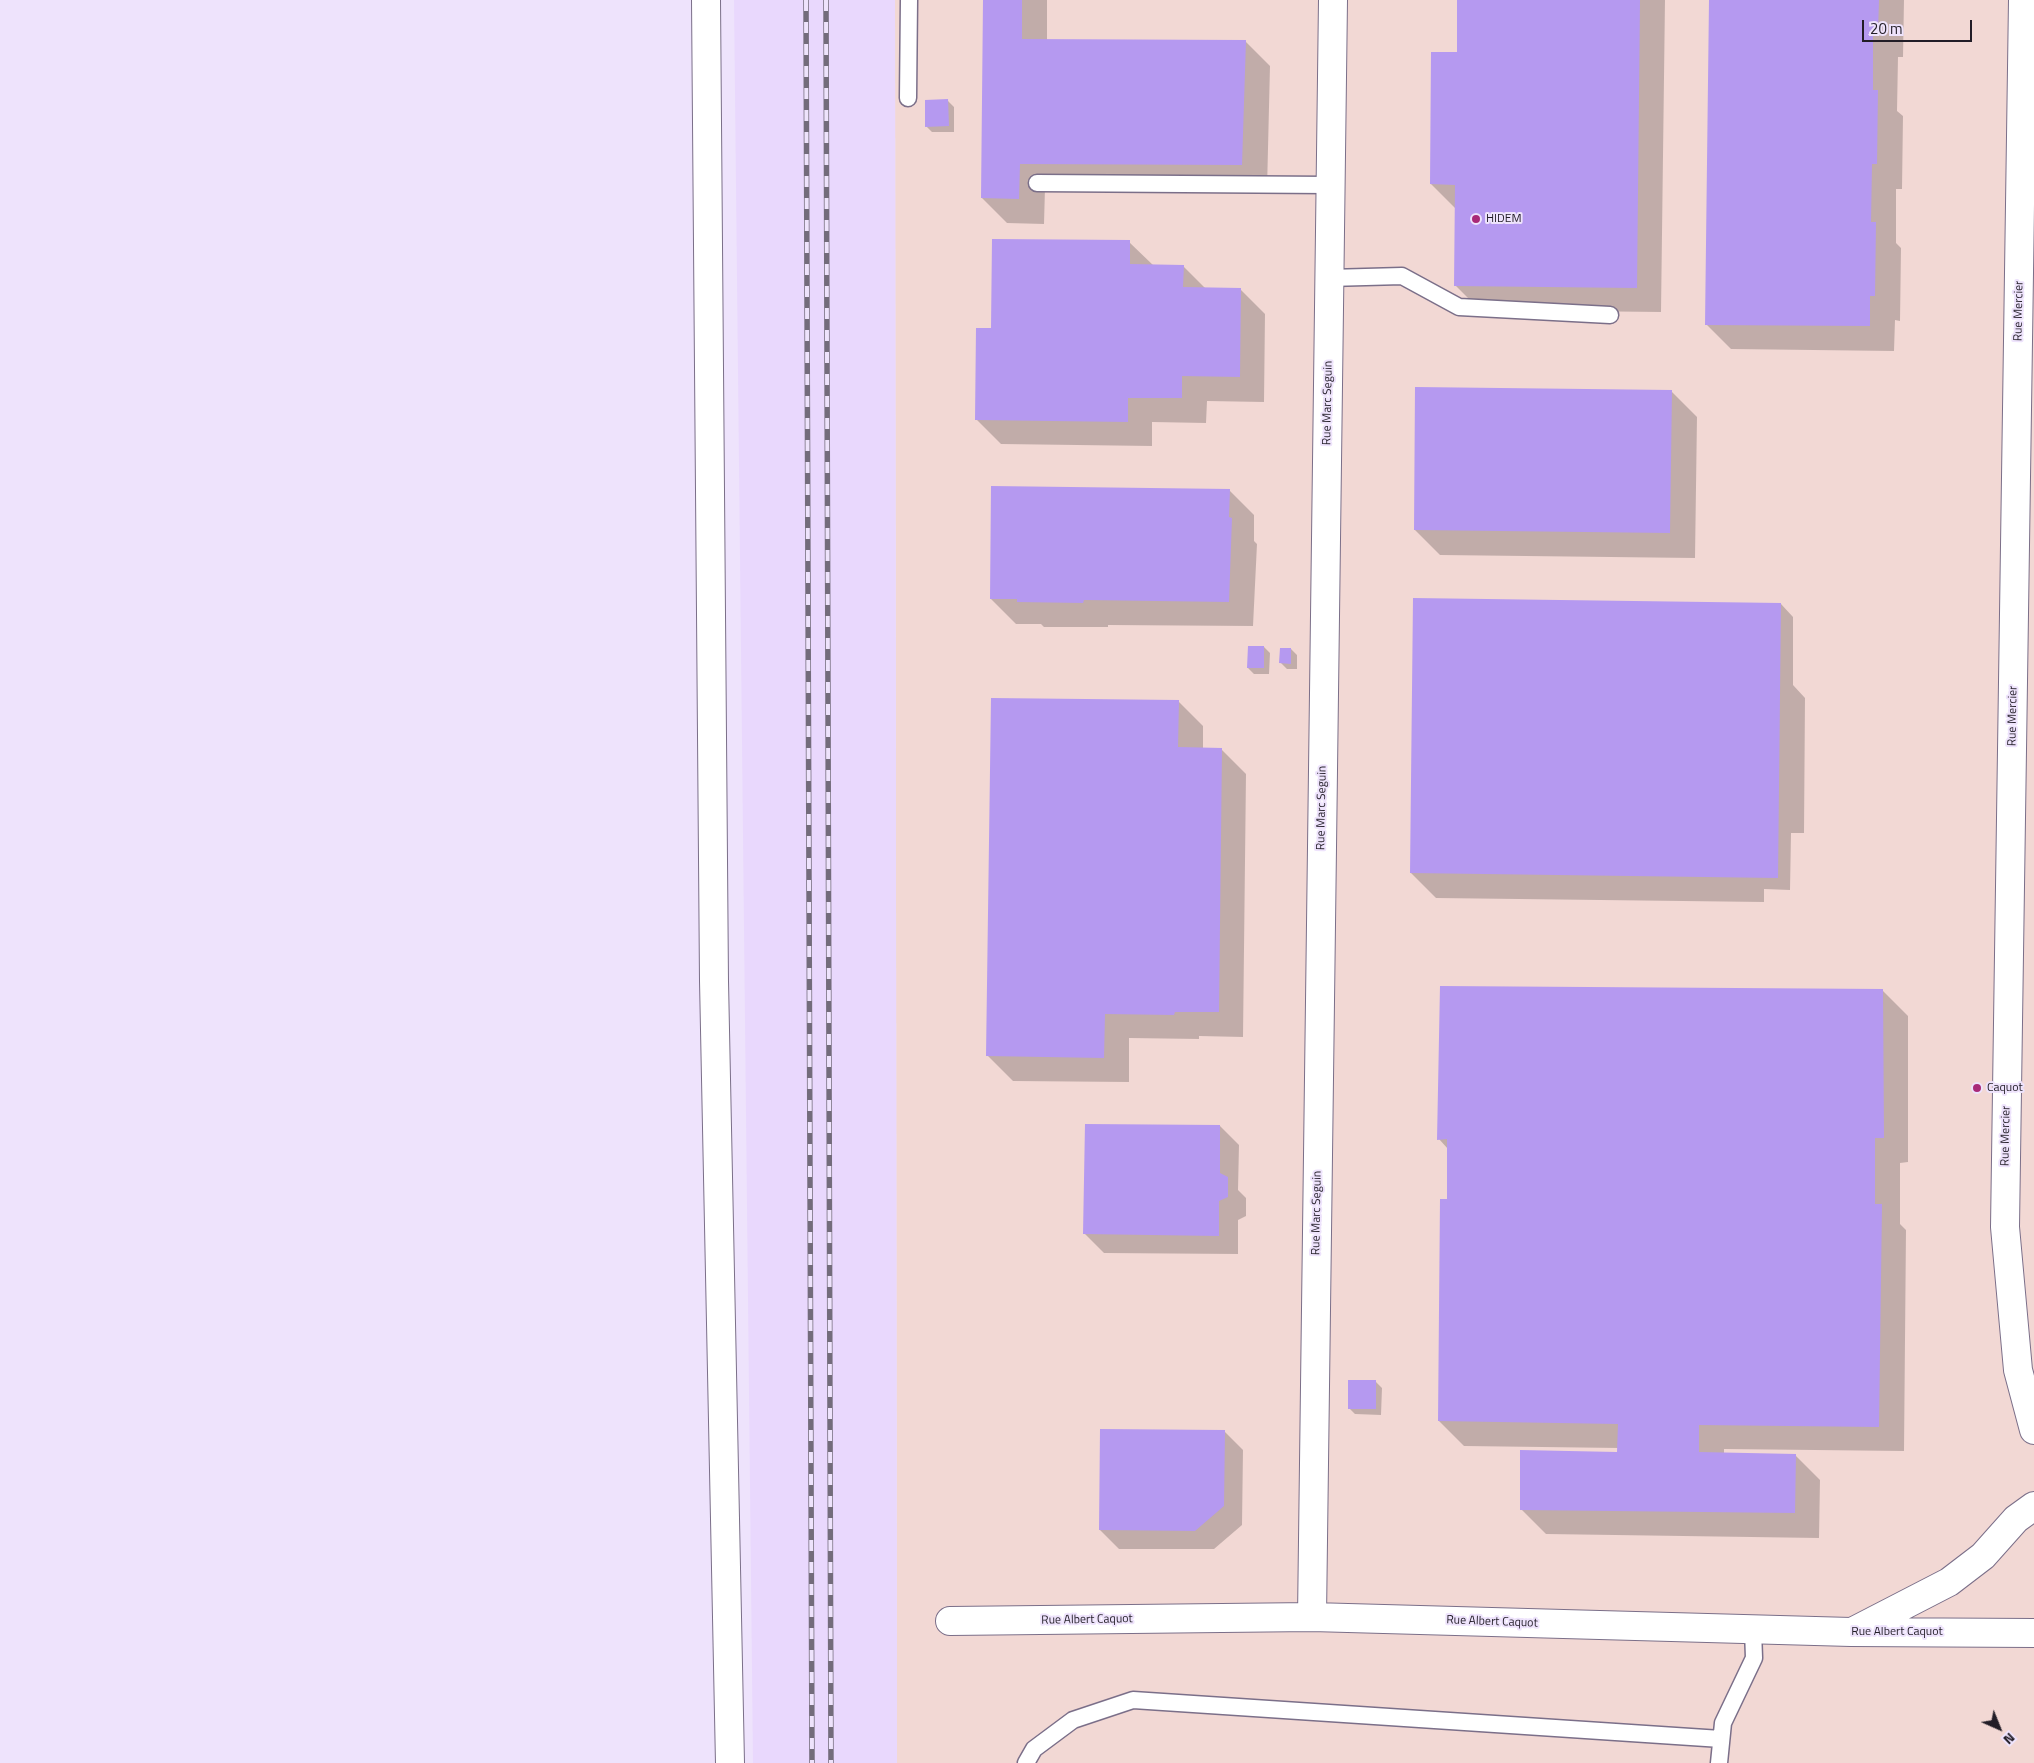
<!DOCTYPE html>
<style>
body{margin:0}
#map{position:relative;width:2034px;height:1763px;overflow:hidden;background:#eee3fc;font-family:"Titillium Web",sans-serif}
canvas{display:block}
.north{position:absolute;left:1974px;top:1703px;width:50px;height:50px;-webkit-text-stroke:4px #eee3fc;paint-order:stroke;rotate:136deg;font-size:14px;font-weight:700;line-height:20px;text-align:center;color:#221d27}
.north::after{content:'';display:block;margin:auto;width:18px;height:22px;background:#221d27;clip-path:polygon(50% 0,100% 100%,50% 72%,0 100%)}
.scale{position:absolute;left:1862px;top:20px;width:110px;height:22px;box-sizing:border-box;border:2px solid #221d27;border-top:0;padding-left:6px;font-size:15px;line-height:18px;white-space:nowrap;color:#221d27;-webkit-text-stroke:4px #eee3fc;paint-order:stroke}
</style>
<div id="map">
<canvas width="2034" height="1763"></canvas>
<div class="north">N</div>
<div class="scale">20 m</div>
</div>
<script>
const c = document.querySelector('canvas').getContext('2d');
c.lineJoin = 'round';
function paint(path, color) { c.fillStyle = color; c.fill(path, 'evenodd'); }
const poly = rows => new Path2D(rows.map(r => 'M' + r).join(''));
function strokePath(path, color, width, dash) { c.strokeStyle = color; c.lineWidth = width; c.lineCap = dash ? 'butt' : 'round'; c.setLineDash(dash || []); c.stroke(path); }
function write(font, color, halo, rows, align = 'center') {
  c.font = font + ' "Titillium Web",sans-serif'; c.lineWidth = 4; c.setLineDash([]); c.textBaseline = 'middle'; c.strokeStyle = halo; c.fillStyle = color; for (const [text, x, y, turn = 0] of rows) {
    c.save(); c.translate(x, y); c.rotate((+turn || 0) * Math.PI / 180); c.textAlign = isNaN(turn) ? turn : align; if (halo) c.strokeText(text, 0, 0); c.fillText(text, 0, 0); c.restore();
  }
}
const industrial = poly([
 [895,0,2034,0,2034,1763,897,1763]
]);
const built = poly([
 [734,0,895,0,897,1763,753,1763]
]);
const shadow = poly([
 [984,0,1047,0,1047,40,1245,41,1270,66,1267,190,1045,188,1044,224,1007,223,982,198],
 [1459,0,1665,0,1661,312,1480,310,1455,285,1456,209,1431,184,1458,53],
 [1710,0,1904,0,1903,57,1898,57,1897,111,1903,116,1902,189,1896,189,1896,243,1901,248,1900,321,1895,320,1894,351,1731,349,1706,324],
 [948,101,954,107,954,132,932,132,926,126],
 [1129,242,1154,266,1183,266,1206,289,1240,289,1265,314,1264,402,1207,401,1206,423,1152,422,1152,446,1001,444,976,419,993,329],
 [1672,392,1697,417,1695,558,1440,555,1415,530],
 [1229,490,1254,515,1254,541,1257,544,1253,626,1108,625,1108,627,1044,627,1041,624,1016,624,991,599],
 [1781,604,1793,617,1793,685,1805,698,1804,833,1791,833,1790,890,1764,889,1764,902,1436,898,1411,873],
 [1264,647,1270,653,1269,674,1254,674,1248,668],
 [1291,649,1297,655,1297,669,1287,669,1281,663],
 [1178,701,1203,726,1203,749,1221,749,1246,774,1243,1037,1199,1036,1199,1039,1129,1038,1129,1082,1013,1081,988,1056],
 [1883,991,1908,1016,1908,1162,1900,1163,1900,1224,1906,1230,1904,1451,1724,1449,1724,1454,1795,1455,1820,1480,1819,1538,1546,1534,1521,1509,1619,1453,1619,1448,1464,1446,1439,1421,1448,1200,1448,1149,1439,1139],
 [1220,1126,1239,1145,1238,1190,1246,1198,1246,1216,1238,1220,1238,1254,1104,1253,1085,1234],
 [1376,1382,1382,1388,1381,1415,1355,1414,1349,1408],
 [1224,1431,1243,1450,1242,1525,1214,1549,1119,1549,1100,1530]
]);
const building = poly([
 [983,0,1022,0,1022,39,1246,40,1242,165,1020,164,1019,199,981,198],
 [1457,0,1640,0,1637,288,1454,286,1455,185,1430,184,1431,52,1457,52],
 [1709,0,1879,0,1878,32,1873,32,1873,90,1878,90,1877,164,1872,164,1871,222,1876,222,1875,296,1870,296,1870,326,1705,325],
 [948,99,949,126,925,127,925,100],
 [992,239,1130,240,1130,264,1184,265,1183,287,1241,288,1240,377,1182,376,1182,398,1128,398,1128,422,975,420,976,328,991,328],
 [1415,387,1672,390,1670,533,1414,530],
 [991,486,1230,489,1229,517,1232,518,1229,602,1084,600,1083,603,1017,602,1017,599,990,599],
 [1413,598,1781,603,1778,878,1410,873],
 [1248,646,1264,646,1264,668,1247,668],
 [1280,648,1291,648,1291,664,1279,663],
 [991,698,1179,700,1178,747,1222,748,1219,1012,1175,1012,1174,1015,1105,1014,1104,1058,986,1056],
 [1440,986,1883,989,1884,1138,1875,1138,1875,1204,1882,1204,1879,1427,1699,1425,1699,1452,1796,1454,1795,1513,1520,1510,1520,1450,1617,1452,1618,1424,1438,1421,1440,1199,1447,1199,1447,1139,1437,1140],
 [1085,1124,1220,1125,1220,1173,1228,1177,1228,1197,1219,1201,1219,1236,1083,1234],
 [1348,1380,1376,1380,1376,1409,1348,1409],
 [1100,1429,1225,1430,1224,1506,1195,1531,1099,1530]
]);
const lane = poly([
 [908,98,909,0],
 [1037,183,1329,185],
 [1329,278,1402,276,1459,307,1610,315],
 [1026,1763,1034,1749,1073,1720,1133,1700,1721,1739],
 [1719,1763,1723,1723,1754,1658,1753,1630]
]);
const street = poly([
 [706,0,714,981,730,1763],
 [1312,1617,1333,0],
 [950,1621,1312,1617,1851,1632,2034,1633],
 [1854,1631,1949,1582,1983,1556,2016,1519,2034,1506]
]);
const secondary = poly([
 [2023,0,2005,1227,2018,1370,2034,1430]
]);
const rail = poly([
 [806,0,812,1763],
 [826,0,831,1763]
]);
const markers = [
 [1476,219,5,"#a92978"],
 [1977,1088,5,"#a92978"]
];
const poiNames = [
 ["HIDEM",1486,219],
 ["Caquot",1987,1088]
];
const streetNames = [
 ["Rue Mercier",2019,311,-89],
 ["Rue Marc Seguin",1328,403,-89],
 ["Rue Mercier",2013,716,-89],
 ["Rue Marc Seguin",1322,808,-89],
 ["Rue Mercier",2006,1136,-89],
 ["Rue Marc Seguin",1317,1213,-89],
 ["Rue Albert Caquot",1087,1620,-1],
 ["Rue Albert Caquot",1492,1622,2],
 ["Rue Albert Caquot",1897,1632]
];
paint(industrial, '#f2d8d4');
paint(built, '#e9d8fd');
paint(shadow, '#0003');
paint(building, '#b599f0');
strokePath(lane, '#7b6f89', 19);
strokePath(street, '#7b6f89', 30);
strokePath(secondary, '#7b6f89', 30);
strokePath(lane, '#fff', 16);
strokePath(street, '#fff', 28);
strokePath(secondary, '#fff', 28);
strokePath(rail, '#736c7b', 5.5);
strokePath(rail, '#eee3fc', 4, [11]);
for (const [x, y, r, color] of markers) { const dot = new Path2D(); dot.arc(x, y, r, 0, 2 * Math.PI); c.fillStyle = color; c.fill(dot); strokePath(dot, '#eee3fc', 2); }
write('12px', '#221d27', '#eee3fc', poiNames, 'left');
write('12px', '#221d27', '#eee3fc', streetNames);
</script>
